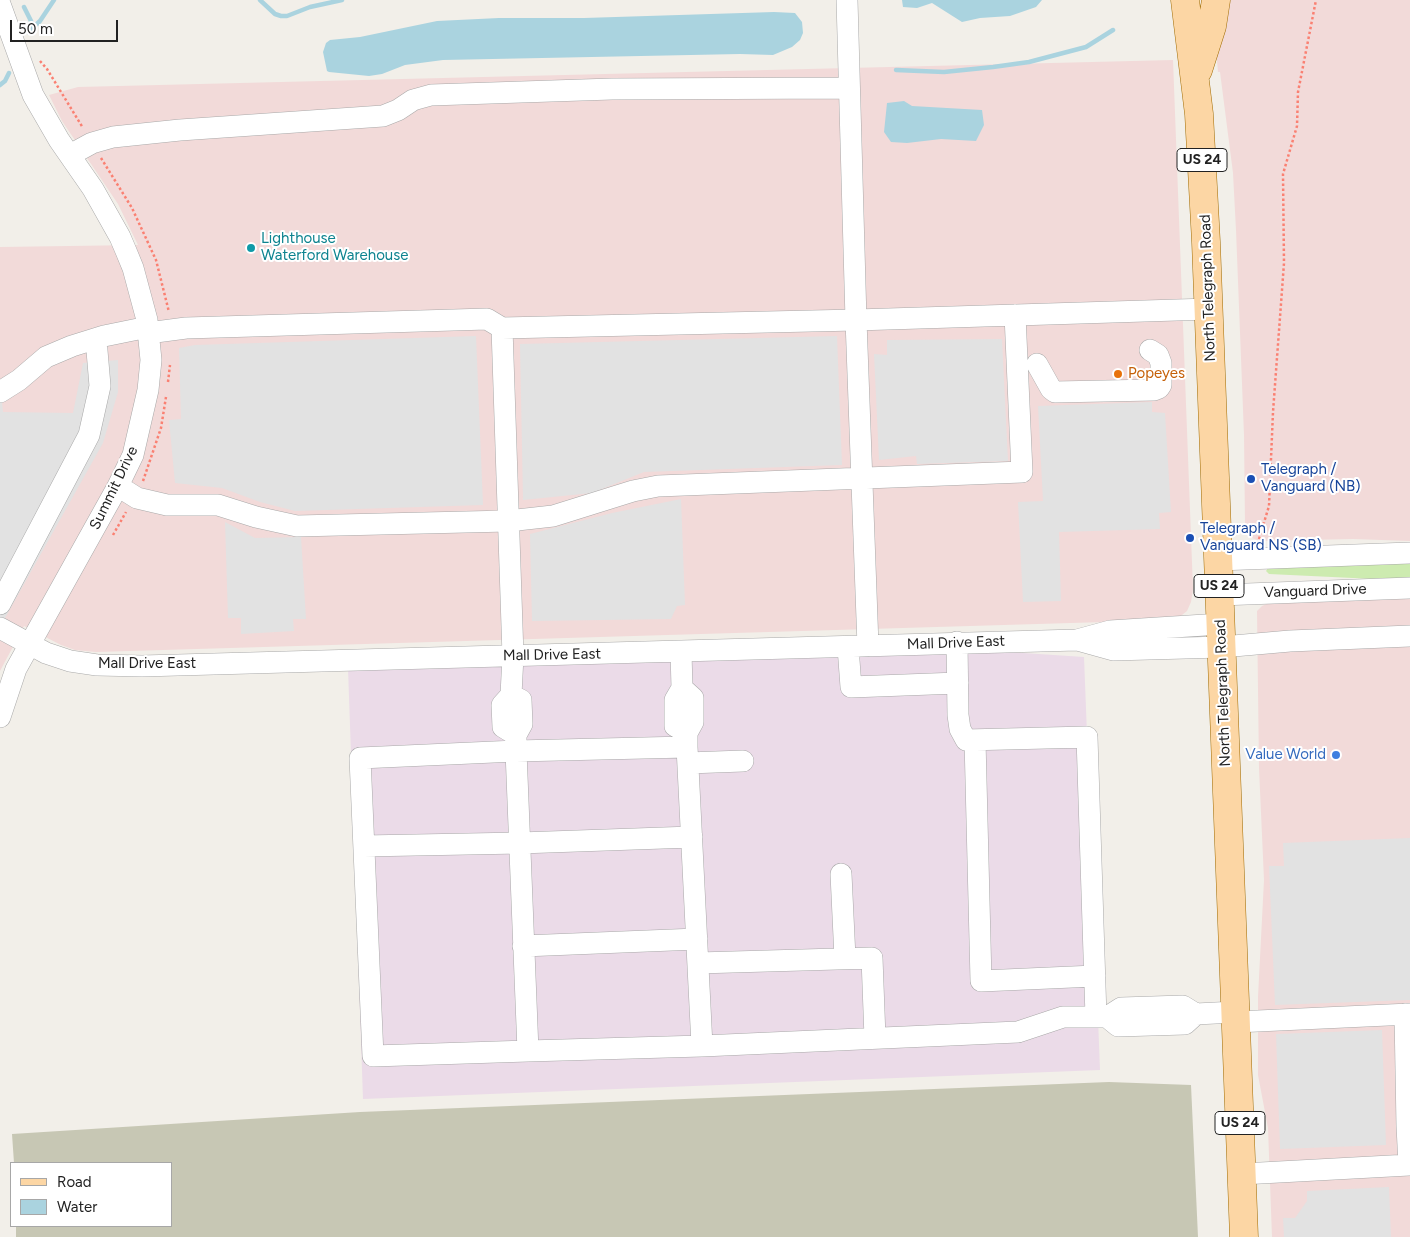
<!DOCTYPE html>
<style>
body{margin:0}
#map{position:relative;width:1410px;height:1237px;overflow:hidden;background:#f2efe9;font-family:Figtree,sans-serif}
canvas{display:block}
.legend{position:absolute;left:10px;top:1162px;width:162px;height:65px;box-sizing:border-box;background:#fff;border:1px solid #a7a7a7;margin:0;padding:6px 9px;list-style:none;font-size:15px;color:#222}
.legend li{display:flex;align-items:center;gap:10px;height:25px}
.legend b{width:25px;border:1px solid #a7a7a7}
.scale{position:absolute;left:10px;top:20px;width:108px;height:22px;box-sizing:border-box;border:2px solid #222;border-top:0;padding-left:6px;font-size:15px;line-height:18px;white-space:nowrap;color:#222;-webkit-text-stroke:4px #fff;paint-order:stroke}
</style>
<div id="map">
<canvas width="1410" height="1237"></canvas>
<ul class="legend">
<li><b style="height:6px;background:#fcd6a4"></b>Road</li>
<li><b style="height:14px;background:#aad3df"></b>Water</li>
</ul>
<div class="scale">50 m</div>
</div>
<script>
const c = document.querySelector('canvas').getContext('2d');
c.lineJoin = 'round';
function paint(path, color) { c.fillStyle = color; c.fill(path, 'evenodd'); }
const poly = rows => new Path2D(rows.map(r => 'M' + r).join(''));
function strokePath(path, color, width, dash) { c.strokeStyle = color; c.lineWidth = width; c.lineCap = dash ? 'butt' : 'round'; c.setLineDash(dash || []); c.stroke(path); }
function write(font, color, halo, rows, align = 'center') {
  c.font = font + ' Figtree,sans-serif'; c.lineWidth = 4; c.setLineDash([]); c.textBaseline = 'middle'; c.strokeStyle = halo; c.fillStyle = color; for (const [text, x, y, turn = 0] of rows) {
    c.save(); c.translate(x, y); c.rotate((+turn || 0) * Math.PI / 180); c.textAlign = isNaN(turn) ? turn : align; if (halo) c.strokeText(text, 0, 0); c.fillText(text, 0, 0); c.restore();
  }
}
const commercial = poly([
 [1222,0,1410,0,1410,541,1353,539,1260,541,1252,538,1245,524,1244,435,1236,230,1233,173,1220,72,1218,72,1216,50],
 [1173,60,1193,589,1191,602,1187,611,1177,619,1172,620,96,652,75,650,61,645,24,626,0,671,0,247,138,245,118,204,62,121,49,95,78,87],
 [1410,596,1410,1237,1272,1237,1268,1128,1258,1075,1258,997,1264,880,1259,768,1257,611,1262,606,1271,602]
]);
const industrial = poly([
 [993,651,1084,657,1100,1070,363,1099,348,668]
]);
const construction = poly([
 [1109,1082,1191,1085,1198,1237,16,1237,16,1226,171,1226,171,1163,14,1163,12,1134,360,1112]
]);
const grass = poly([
 [1410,563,1410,578,1374,579,1269,574,1266,571,1268,568]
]);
const parking = poly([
 [476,336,483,505,295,511,260,502,222,488,175,483,169,420,181,419,179,348,195,345],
 [837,336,842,465,644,472,592,493,523,500,520,344],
 [1002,339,1008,461,917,464,916,456,879,460,874,354,887,355,887,340],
 [118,360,118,392,103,443,0,627,0,382,3,412,73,413,83,363],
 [1152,402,1152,412,1165,413,1171,512,1159,513,1160,529,1059,532,1061,601,1023,602,1018,502,1043,501,1038,406],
 [681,499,685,605,677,606,671,619,532,621,530,534,612,513],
 [225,522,255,538,301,537,306,619,293,619,294,631,241,634,241,618,228,618],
 [1410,838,1410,1000,1275,1005,1269,866,1284,866,1283,843],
 [1382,1030,1386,1145,1280,1149,1276,1034],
 [1389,1187,1391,1237,1284,1237,1283,1218,1295,1218,1307,1201,1307,1191]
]);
const water = poly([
 [902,0,1042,0,1036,7,1010,16,980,18,962,22,932,3,917,8,903,7],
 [774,12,795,13,802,22,803,33,800,40,792,47,773,55,740,54,443,60,405,65,382,74,369,76,329,72,327,71,323,52,326,43,330,40,360,37,437,21,499,18,584,18],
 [904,101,912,106,982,110,984,125,976,141,941,139,907,143,891,142,884,132,887,103]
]);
const stream = poly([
 [260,0,275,14,281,16,287,16,310,7,342,0],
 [24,7,34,27],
 [28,32,40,21,54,0],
 [896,70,944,72,993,67,1029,62,1086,47,1113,30],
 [0,85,5,81,9,73]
]);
const path = poly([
 [40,61,47,69,83,128],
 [101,158,132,208,156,260,169,312],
 [168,382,170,365],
 [143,481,161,428,166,397],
 [113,535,126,512],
 [1259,539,1269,506,1273,412,1284,263,1283,174,1297,126,1298,92,1316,0]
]);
const minor = poly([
 [847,0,856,320,868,646],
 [0,4,33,95,59,140,93,189,120,237,126,251,133,268,147,320,151,360,148,390,133,455,118,486,16,669,0,717],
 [70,155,92,143,113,137,180,130,383,116,398,110,413,100,431,95,612,89,849,88],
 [502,328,513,656,511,695,502,705,503,727,516,735],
 [148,333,186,328,487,319,502,328,856,320,1209,309],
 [1037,364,1051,389,1055,392,1154,390,1159,388,1161,385,1161,363,1158,355,1150,350],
 [0,392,19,380,46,357,72,346,104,336,148,327],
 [118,486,137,498,167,505,218,505,256,517,297,526,508,521,553,516,633,491,658,486,1022,472,1015,315],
 [1218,560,1410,553],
 [1220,595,1410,588],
 [0,604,89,435,100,386,96,339],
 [0,628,46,653,70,661,97,665,142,666,1077,640,1110,631,1221,624],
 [1077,640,1113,650,1222,647,1290,641,1410,636],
 [957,642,958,715,960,729,966,740,1087,737,1096,1017],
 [848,647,851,687,958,683],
 [681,652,682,688,675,700,675,726,687,733],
 [682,688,693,698,693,722,687,733,687,747],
 [511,695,521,700,522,724,516,735,516,751,528,1051,373,1056,360,758,516,751,687,747,702,1046,528,1051],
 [975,740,981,981,1095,976],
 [688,763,743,761],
 [364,846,520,843,692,837],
 [841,874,845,958],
 [523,946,697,939],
 [698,963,872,958,875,1038],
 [1107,1017,1118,1026,1185,1024,1196,1014],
 [1236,1022,1410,1014],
 [702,1046,1018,1032,1063,1017,1107,1017,1121,1008,1183,1006,1196,1014,1235,1012],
 [1242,1174,1409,1165,1407,1126,1405,1014]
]);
const major = poly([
 [1185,0,1199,114,1206,242,1244,1237],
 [1198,70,1212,26,1216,0]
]);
const markers = [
 [251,248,5,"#0f9aa8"],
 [1118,374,5,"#e8710a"],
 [1251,479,5,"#1a4fb4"],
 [1190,538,5,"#1a4fb4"],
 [1336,755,5,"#3f7fe0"]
];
const shields = [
 [1202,160,50],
 [1219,586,50],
 [1240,1123,50]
];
const shieldNames = [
 ["US 24",1202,160],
 ["US 24",1219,586],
 ["US 24",1240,1123]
];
const cultureNames = [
 ["Lighthouse",261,239],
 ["Waterford Warehouse",261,256]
];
const streetNames = [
 ["North Telegraph Road",1208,288,-92],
 ["Summit Drive",114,488,-64],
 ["Vanguard Drive",1315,591,-2],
 ["Mall Drive East",956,643,-2],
 ["Mall Drive East",552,655,-1],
 ["Mall Drive East",147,664],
 ["North Telegraph Road",1223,693,-92]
];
const foodNames = [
 ["Popeyes",1128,374]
];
const transitNames = [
 ["Telegraph /",1261,470],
 ["Vanguard (NB)",1261,487],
 ["Telegraph /",1200,529],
 ["Vanguard NS (SB)",1200,546]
];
const shopNames = [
 ["Value World",1326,755]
];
paint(commercial, '#f2dad9');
paint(industrial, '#ebdbe8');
paint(construction, '#c7c7b4');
paint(grass, '#cdebb0');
paint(parking, '#e2e2e2');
paint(water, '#aad3df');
strokePath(stream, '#aad3df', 4.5);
strokePath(minor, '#a9a9a9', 22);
strokePath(major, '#a06b00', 29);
strokePath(path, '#fa8072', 2.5, [2.5, 2.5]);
strokePath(minor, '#fff', 21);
strokePath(major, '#fcd6a4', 28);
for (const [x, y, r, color] of markers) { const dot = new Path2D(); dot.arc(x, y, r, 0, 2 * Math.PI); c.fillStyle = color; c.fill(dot); strokePath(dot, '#fff', 2); }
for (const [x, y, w] of shields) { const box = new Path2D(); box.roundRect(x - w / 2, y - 11.5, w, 23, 4); c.fillStyle = '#fff'; c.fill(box); strokePath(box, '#222', 1); }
write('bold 14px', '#222', null, shieldNames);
write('15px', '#0d838f', '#fff', cultureNames, 'left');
write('15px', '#222', '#fff', streetNames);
write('15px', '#c56008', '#fff', foodNames, 'left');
write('15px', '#164399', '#fff', transitNames, 'left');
write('15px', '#366cbe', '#fff', shopNames, 'right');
</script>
